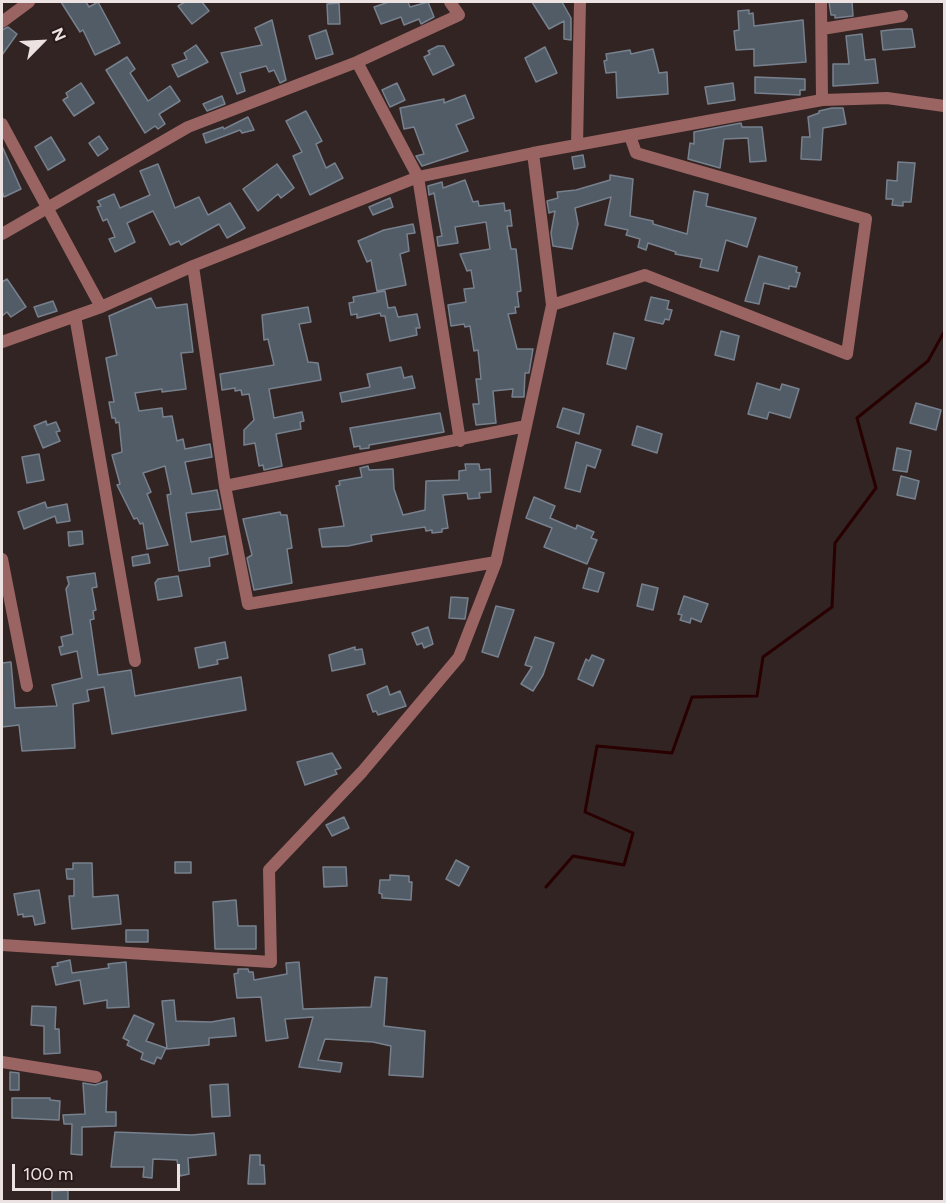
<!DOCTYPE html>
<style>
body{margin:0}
#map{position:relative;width:946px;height:1203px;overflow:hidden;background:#322423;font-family:Figtree,sans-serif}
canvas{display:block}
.frame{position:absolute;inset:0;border:3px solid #ece2e1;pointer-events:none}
.north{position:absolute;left:12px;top:12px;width:60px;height:60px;-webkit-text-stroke:4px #281a1a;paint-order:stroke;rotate:66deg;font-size:16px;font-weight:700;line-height:24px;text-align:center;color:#ece2e1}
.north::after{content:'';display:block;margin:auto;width:21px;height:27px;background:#ece2e1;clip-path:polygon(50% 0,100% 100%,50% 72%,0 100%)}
.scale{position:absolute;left:12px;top:1164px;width:168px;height:27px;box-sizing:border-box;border:3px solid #ece2e1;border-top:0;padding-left:8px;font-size:18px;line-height:21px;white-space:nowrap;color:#ece2e1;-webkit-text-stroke:4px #281a1a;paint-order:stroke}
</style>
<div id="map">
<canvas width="946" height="1203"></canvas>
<div class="frame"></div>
<div class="north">N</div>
<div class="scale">100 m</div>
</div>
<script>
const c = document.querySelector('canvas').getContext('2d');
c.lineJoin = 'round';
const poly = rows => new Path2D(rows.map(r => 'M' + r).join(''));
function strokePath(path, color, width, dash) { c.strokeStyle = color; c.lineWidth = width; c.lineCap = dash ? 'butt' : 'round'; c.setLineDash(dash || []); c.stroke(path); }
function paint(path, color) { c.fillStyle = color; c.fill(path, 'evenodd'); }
const stream = poly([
 [546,887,573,856,624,865,633,833,585,812,597,746,672,753,692,697,757,696,763,657,832,607,835,543,876,488,857,418,928,361,944,332]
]);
const building = poly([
 [61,2,86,2,89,7,98,2,120,43,95,55,83,30,80,32,61,2],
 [185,2,202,2,209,11,192,24,178,6,185,2],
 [389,2,408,2,410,7,428,2,434,17,421,24,419,19,404,25,401,17,381,24,374,7,389,2],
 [532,2,562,2,571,18,571,40,564,39,564,21,549,29,532,2],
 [829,2,852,2,853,16,835,18,835,15,831,15,829,2],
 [339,3,340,24,328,24,327,4,339,3],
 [749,10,749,14,753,13,754,26,803,20,806,62,754,66,754,49,736,50,734,31,739,30,738,11,749,10],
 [272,20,286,80,280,83,274,70,269,72,266,66,240,73,245,91,237,94,221,53,262,45,255,28,272,20],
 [8,27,17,34,2,55,2,30,8,27],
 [898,29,912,29,915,47,883,50,881,31,898,29],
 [326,30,333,54,316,59,309,36,326,30],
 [862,34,865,60,875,59,878,83,833,86,833,64,849,64,846,36,862,34],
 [196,45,208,62,178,77,172,65,187,59,184,53,196,45],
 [438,46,444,46,454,65,433,75,424,57,430,54,428,51,438,46],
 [545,47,557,73,536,82,525,58,545,47],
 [653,49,659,73,667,72,668,94,617,98,616,72,606,73,604,61,607,60,606,54,630,50,631,54,653,49],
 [127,57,135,69,130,73,148,101,170,86,180,101,159,114,165,124,158,129,155,126,145,133,106,70,127,57],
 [755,77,805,79,805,90,800,90,800,95,755,93,755,77],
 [81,83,94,103,74,116,63,100,68,97,66,93,81,83],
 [397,83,405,100,390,107,382,90,397,83],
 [733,83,735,100,708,104,705,87,733,83],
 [465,95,474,118,456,125,468,151,422,166,416,156,424,154,414,127,404,129,400,108,444,99,444,103,465,95],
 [222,96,225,104,207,111,203,104,222,96],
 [832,108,843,108,846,124,823,128,821,160,801,159,802,137,810,137,808,117,819,113,819,111,832,108],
 [306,111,322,141,316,144,326,168,335,163,343,178,310,195,293,156,302,152,286,121,306,111],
 [248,117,254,130,242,133,240,130,206,143,203,134,223,127,224,129,248,117],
 [741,123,742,127,762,127,766,161,750,162,748,138,724,139,720,168,688,159,690,143,694,144,694,132,741,123],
 [99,136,108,149,98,156,89,143,99,136],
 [51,137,65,160,48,170,35,147,51,137],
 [2,146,21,189,4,197,2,191,2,146],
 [583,155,585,167,574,169,572,157,583,155],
 [898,162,915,163,911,202,903,202,903,206,892,205,893,199,886,199,887,180,897,181,898,162],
 [158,164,175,208,199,197,208,215,230,203,245,228,227,238,219,224,181,245,179,241,170,245,153,211,127,223,135,242,115,252,109,239,115,237,107,219,103,221,97,207,101,206,98,201,114,194,120,208,150,195,140,171,158,164],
 [277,164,294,188,281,198,278,194,258,211,243,189,277,164],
 [610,175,633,179,630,216,653,221,653,224,687,234,694,191,708,194,706,206,756,218,747,247,726,240,718,271,700,267,702,259,675,254,676,252,648,243,646,250,638,247,640,239,626,235,628,230,605,225,611,197,575,208,578,224,572,249,553,246,551,233,555,211,549,213,547,201,558,198,557,192,576,190,610,180,610,175],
 [465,180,473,202,478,201,479,206,504,203,505,211,510,210,512,226,507,226,511,249,516,249,521,291,517,292,519,307,515,307,516,313,508,314,517,349,533,349,529,373,525,373,524,397,512,397,513,389,493,391,496,423,476,425,473,404,479,404,476,379,481,379,478,350,474,351,470,326,465,327,464,324,451,326,448,305,466,302,464,289,474,288,471,270,467,271,460,254,490,249,486,222,455,227,458,243,438,246,437,237,442,236,434,193,429,195,428,186,442,182,443,188,465,180],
 [390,198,393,207,373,215,369,207,390,198],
 [413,224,415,233,407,234,409,251,400,254,406,285,377,291,371,260,367,262,358,241,384,230,413,224],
 [759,256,797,267,796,272,800,273,796,287,789,286,789,289,764,283,759,304,745,301,759,256],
 [7,279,26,307,11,317,7,312,2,316,2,282,7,279],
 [385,291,388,308,395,307,398,317,417,314,420,328,416,328,417,335,390,341,385,316,381,316,380,313,357,318,357,314,351,315,349,303,354,302,353,297,385,291],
 [651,297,669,301,667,309,672,310,669,320,665,319,663,324,645,320,651,297],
 [151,298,156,308,187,304,193,352,181,353,186,389,162,392,162,389,135,393,139,411,162,408,163,417,172,416,177,441,183,439,185,449,210,444,212,457,185,462,192,494,217,490,221,509,186,513,191,542,225,536,228,554,209,558,210,566,179,571,167,495,171,494,165,466,143,473,151,492,147,494,168,545,147,549,143,523,140,524,137,518,134,519,117,485,120,484,112,455,122,452,119,422,116,423,115,418,112,418,109,402,114,402,106,358,117,355,109,316,151,298],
 [53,301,57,311,38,317,34,307,53,301],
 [308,307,311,322,299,324,308,362,318,363,321,380,269,389,274,418,302,412,304,421,300,422,301,429,276,434,282,466,264,470,263,465,259,466,255,443,244,445,244,430,254,420,249,394,242,395,241,390,235,391,235,388,222,390,220,374,274,365,268,339,264,340,262,315,308,307],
 [721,331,739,336,734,360,715,355,721,331],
 [614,333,634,338,626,369,607,364,614,333],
 [401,367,404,378,412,376,415,388,342,402,340,393,370,387,367,374,401,367],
 [757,383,780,390,782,384,799,389,790,418,769,412,767,419,748,414,757,383],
 [916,403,941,410,936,430,910,423,916,403],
 [563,408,584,414,579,434,557,427,563,408],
 [440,413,444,432,369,445,369,448,360,449,360,446,354,447,350,428,440,413],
 [46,421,47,425,56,422,60,431,56,432,60,441,43,448,34,426,46,421],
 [637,426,662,434,657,453,632,445,637,426],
 [576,442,601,450,595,468,587,465,580,492,565,488,576,442],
 [897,448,911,451,907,472,893,470,897,448],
 [39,454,44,480,27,483,22,457,39,454],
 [465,464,479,464,480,470,490,469,491,492,479,493,480,498,468,499,467,493,443,495,448,528,442,529,442,532,432,533,432,530,426,531,425,527,371,535,372,541,348,546,322,547,319,529,344,526,336,486,340,485,339,481,362,477,360,468,368,466,369,470,393,469,394,489,403,515,425,510,426,481,459,480,459,471,466,470,465,464],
 [901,476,919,481,915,499,897,495,901,476],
 [534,497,555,506,550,518,576,529,577,525,594,532,591,538,597,540,587,564,544,547,552,528,526,518,534,497],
 [45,502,47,508,67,504,70,521,57,523,55,516,24,529,18,512,45,502],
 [280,512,281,515,287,515,292,548,287,549,292,583,254,590,247,558,252,555,243,519,280,512],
 [82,531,83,544,69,546,68,532,82,531],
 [148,554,150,563,133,566,132,557,148,554],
 [589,568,604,573,598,592,583,588,589,568],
 [95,573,97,587,92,588,96,610,93,611,94,619,90,620,98,675,131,670,135,696,241,677,246,710,112,734,104,687,87,690,89,701,73,704,75,748,22,751,19,725,2,727,2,663,11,662,15,708,57,706,52,685,82,678,77,651,61,655,59,647,63,646,61,637,73,634,66,589,69,584,67,577,95,573],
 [178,576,182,596,158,600,155,583,158,579,178,576],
 [642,584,658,588,653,610,637,606,642,584],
 [684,596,708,604,701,622,691,618,690,623,680,620,682,615,678,614,684,596],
 [451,597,468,598,465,619,449,618,451,597],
 [496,606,514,610,498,657,482,652,496,606],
 [428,627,433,644,424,648,422,643,417,645,412,633,428,627],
 [535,637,554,643,543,675,533,691,521,684,532,667,525,665,535,637],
 [225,642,228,658,217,660,218,664,199,668,195,648,225,642],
 [355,647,355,650,362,649,365,664,332,671,329,655,355,647],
 [592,655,604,660,593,686,578,679,586,659,589,661,592,655],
 [387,686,390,695,400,691,406,706,378,715,376,711,373,712,367,695,387,686],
 [332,753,341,768,335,770,337,774,305,785,297,762,332,753],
 [344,817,349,828,332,836,326,825,344,817],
 [456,860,469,867,459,886,446,879,456,860],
 [175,862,191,862,191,873,175,873,175,862],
 [73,863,92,863,93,897,118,895,121,924,72,929,69,896,74,896,74,879,67,879,66,869,73,869,73,863],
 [323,867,346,867,347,886,324,887,323,867],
 [390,875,409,876,409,882,412,882,411,900,382,898,382,894,379,893,380,880,390,880,390,875],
 [39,890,45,923,35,925,33,916,23,917,23,914,18,915,14,894,39,890],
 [236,900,238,926,256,926,256,949,215,949,213,902,236,900],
 [126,930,148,930,148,942,126,942,126,930],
 [70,960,72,973,109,968,108,964,126,962,129,1007,107,1008,107,1000,84,1004,80,980,56,985,52,967,58,966,57,963,70,960],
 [299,962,303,1009,371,1007,375,977,387,978,384,1026,425,1031,423,1077,389,1075,391,1046,373,1042,325,1039,318,1060,342,1063,340,1072,299,1067,313,1017,285,1019,288,1038,266,1041,261,997,237,998,234,974,238,973,238,969,248,969,249,972,253,972,254,980,287,974,286,963,299,962],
 [174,1000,176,1021,211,1022,234,1018,236,1036,209,1038,209,1045,167,1049,162,1001,174,1000],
 [32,1006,56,1007,55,1029,59,1029,60,1053,44,1054,44,1026,31,1025,32,1006],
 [134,1015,154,1024,146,1041,166,1048,161,1059,157,1057,154,1064,141,1059,143,1053,127,1045,129,1041,123,1038,134,1015],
 [10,1072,19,1073,19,1090,10,1090,10,1072],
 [107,1081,106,1112,116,1112,116,1126,82,1127,82,1155,71,1154,72,1124,64,1124,63,1115,85,1114,83,1083,95,1085,107,1081],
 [228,1084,230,1116,212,1117,210,1085,228,1084],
 [12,1098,50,1098,50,1100,60,1101,59,1120,12,1118,12,1098],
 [115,1132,192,1135,214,1133,216,1155,188,1158,189,1174,180,1176,177,1160,153,1159,152,1178,143,1177,144,1167,111,1167,115,1132],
 [250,1155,260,1155,260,1165,264,1165,265,1184,248,1184,250,1155],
 [68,1190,68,1202,52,1202,52,1191,68,1190]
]);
const minor = poly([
 [821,2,822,100],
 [2,22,29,2],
 [822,29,902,16],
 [357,62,418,177,460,441],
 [2,124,101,307],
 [577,145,580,2],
 [533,153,552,305],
 [2,234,188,127,357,62,459,15,450,2],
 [193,266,225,486],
 [75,316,135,661],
 [2,342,101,307,193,266,418,177,533,153,822,100,887,98,944,106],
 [2,559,27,686],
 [496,562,526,426],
 [2,945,271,962,269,870,362,772,459,657,496,562,248,604,225,486,526,426,552,305,645,275,847,354,866,219,636,153,630,136],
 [2,1062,96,1077]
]);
strokePath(stream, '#280001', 3);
paint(building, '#525c67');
strokePath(building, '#77818e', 1.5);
strokePath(minor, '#9a6462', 12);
</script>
